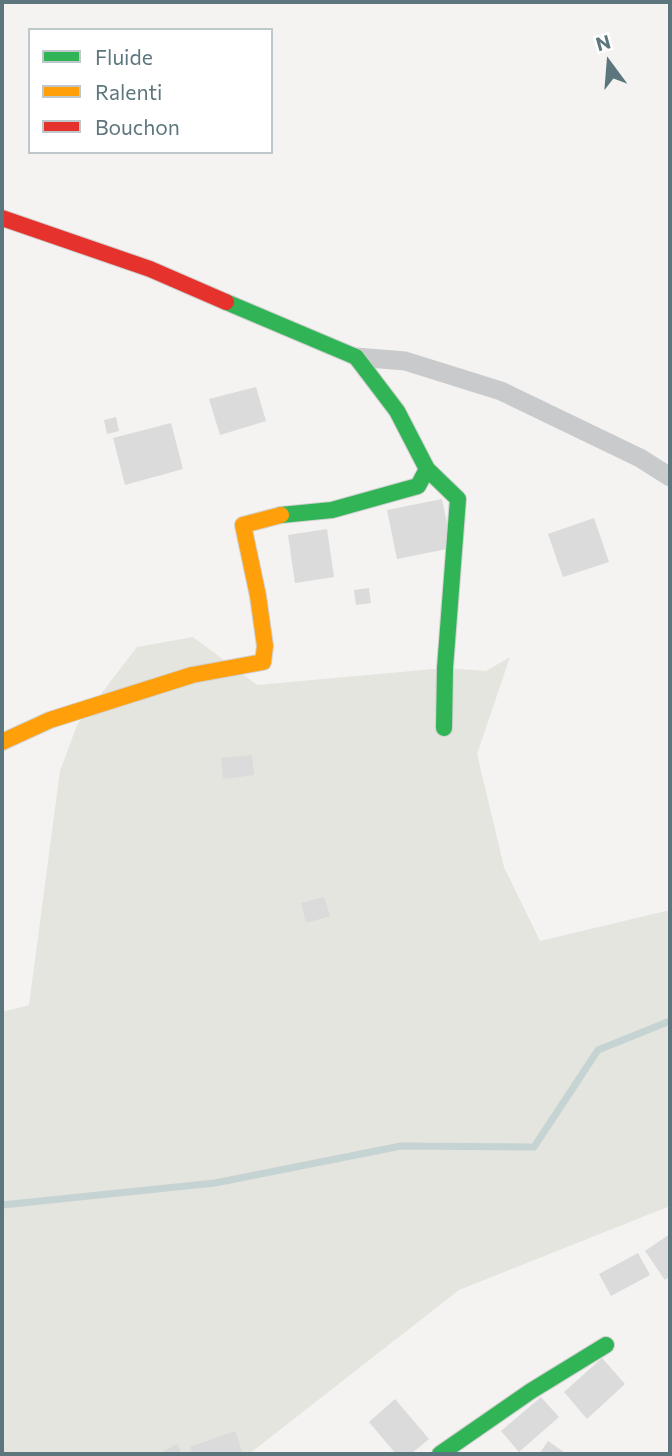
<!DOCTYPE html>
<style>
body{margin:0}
#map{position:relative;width:672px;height:1456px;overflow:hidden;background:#f4f3f1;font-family:Commissioner,sans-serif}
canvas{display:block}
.frame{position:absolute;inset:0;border:4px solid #5d767d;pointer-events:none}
.legend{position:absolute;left:28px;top:28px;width:245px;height:126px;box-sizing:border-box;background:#fff;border:2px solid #bec8cb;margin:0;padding:9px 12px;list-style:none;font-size:21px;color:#5d767d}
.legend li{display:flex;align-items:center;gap:14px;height:35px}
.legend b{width:35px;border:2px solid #bec8cb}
.north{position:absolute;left:574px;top:28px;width:70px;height:70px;-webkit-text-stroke:5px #fff;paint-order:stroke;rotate:344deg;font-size:19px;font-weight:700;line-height:28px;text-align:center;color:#5d767d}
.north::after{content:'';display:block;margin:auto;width:24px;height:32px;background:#5d767d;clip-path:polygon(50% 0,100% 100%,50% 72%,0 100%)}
</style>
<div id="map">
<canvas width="672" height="1456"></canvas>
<div class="frame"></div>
<ul class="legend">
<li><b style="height:9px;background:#30b455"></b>Fluide</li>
<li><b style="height:9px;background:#ff9f0a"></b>Ralenti</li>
<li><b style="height:9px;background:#e5322d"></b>Bouchon</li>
</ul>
<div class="north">N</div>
</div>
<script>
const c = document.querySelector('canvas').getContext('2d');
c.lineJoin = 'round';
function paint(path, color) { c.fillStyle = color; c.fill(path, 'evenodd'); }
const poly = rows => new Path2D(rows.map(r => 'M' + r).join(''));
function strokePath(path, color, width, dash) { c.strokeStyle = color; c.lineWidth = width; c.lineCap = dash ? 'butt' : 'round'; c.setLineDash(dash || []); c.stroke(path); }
const green = poly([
 [193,637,257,685,445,668,486,671,510,657,477,754,504,867,540,941,670,910,670,1206,459,1290,249,1454,2,1454,2,1012,29,1005,60,771,77,725,137,647]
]);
const stream = poly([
 [2,1205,215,1183,401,1146,534,1147,598,1050,670,1021]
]);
const building = poly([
 [256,387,266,421,220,435,209,399],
 [116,417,119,431,107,434,104,420],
 [171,423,183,469,125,485,113,438],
 [442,499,452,548,397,559,387,510],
 [594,518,609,562,563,577,548,534],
 [327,529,334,577,295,583,288,535],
 [369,588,371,603,356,605,354,590],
 [252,755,254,775,223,779,221,758],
 [324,897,330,916,306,923,301,903],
 [670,1234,670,1276,665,1280,645,1251],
 [638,1253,650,1275,611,1296,599,1274],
 [602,1358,625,1384,587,1419,564,1392],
 [541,1397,559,1417,519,1452,501,1431],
 [395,1399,429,1439,411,1454,396,1454,369,1422],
 [235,1431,243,1454,193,1454,190,1447],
 [548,1441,567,1454,539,1454],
 [177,1444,182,1454,158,1454]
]);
const street = poly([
 [356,357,405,361,501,391,640,458,670,477]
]);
const fast = poly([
 [226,302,356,357,397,411,427,469,458,499,445,668,444,728],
 [281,515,332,510,418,486,427,469],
 [440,1454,531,1391,606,1345]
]);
const slow = poly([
 [2,742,50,720,192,675,263,662,265,646,258,596,243,525,281,515]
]);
const jam = poly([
 [2,218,150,269,226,302]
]);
paint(green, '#e3e5de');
strokePath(stream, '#c6d3d3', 7);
paint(building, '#dadbda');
strokePath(fast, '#d0d1d1', 18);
strokePath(slow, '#d0d1d1', 18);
strokePath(jam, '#d0d1d1', 18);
strokePath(street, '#c9cacb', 19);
strokePath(fast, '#30b455', 16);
strokePath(slow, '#ff9f0a', 16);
strokePath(jam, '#e5322d', 16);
</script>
